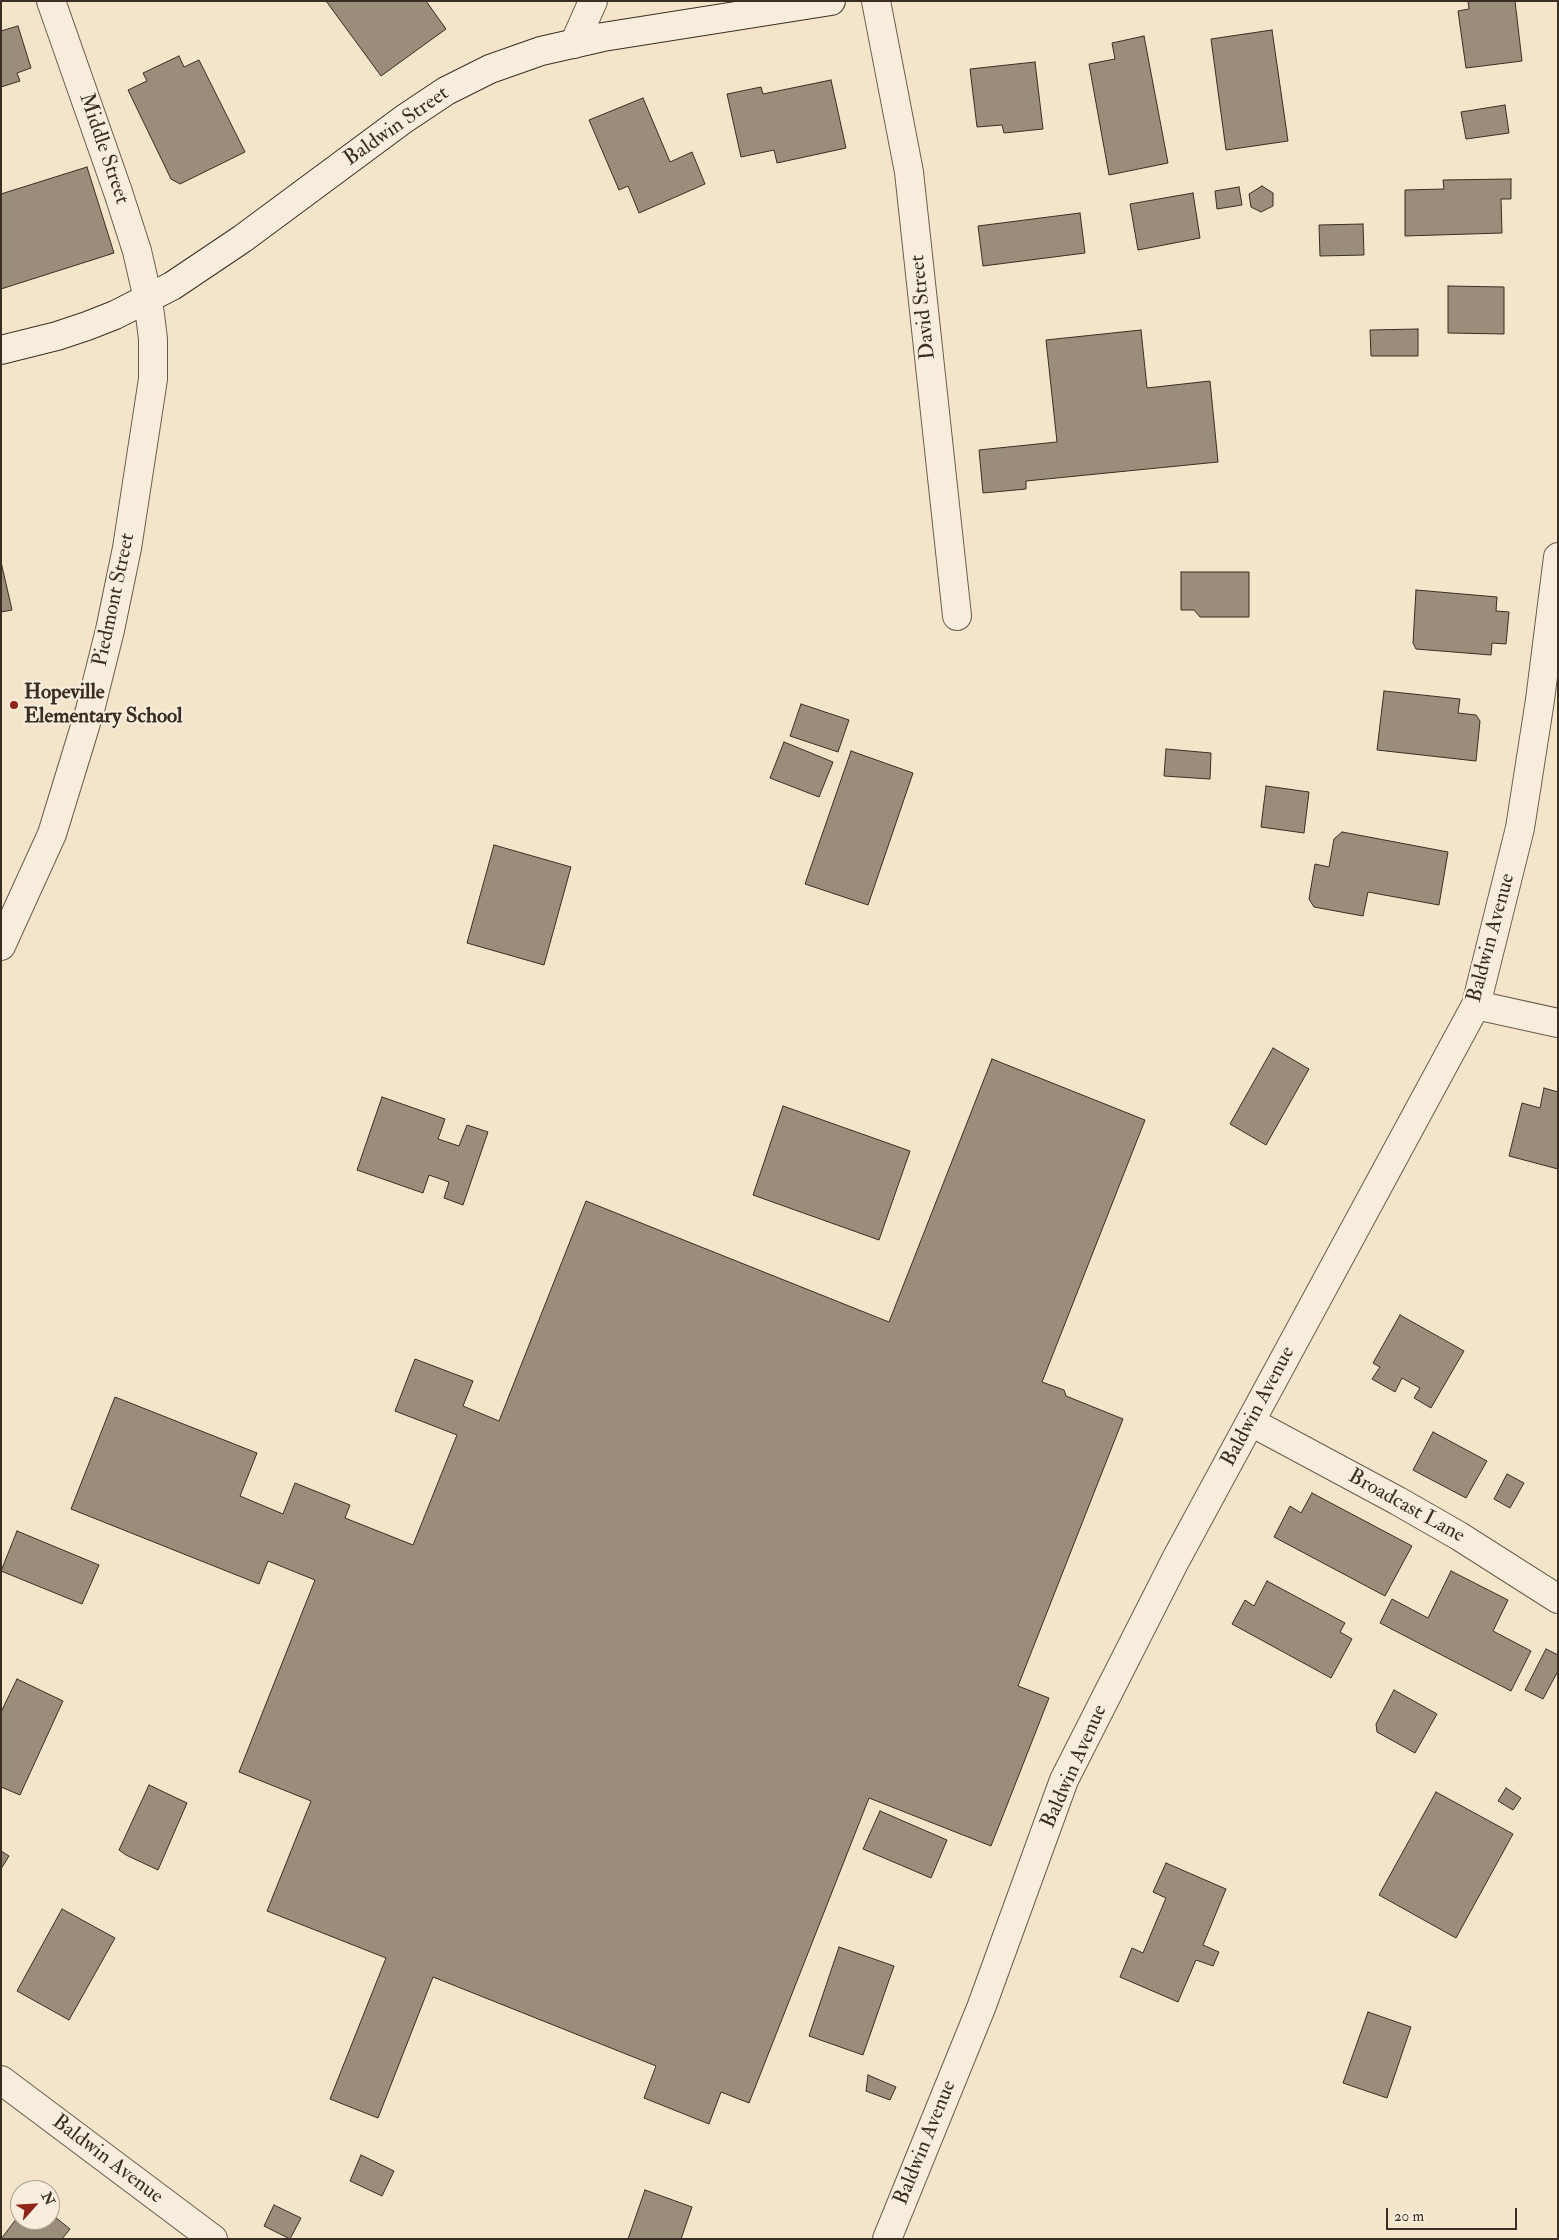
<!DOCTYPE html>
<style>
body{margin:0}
#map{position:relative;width:1559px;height:2240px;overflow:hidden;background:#f4e4c9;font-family:"IM FELL Double Pica",serif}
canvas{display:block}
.frame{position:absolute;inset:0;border:2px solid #392e23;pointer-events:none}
.north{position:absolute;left:10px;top:2180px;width:50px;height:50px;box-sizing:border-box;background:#f8eddc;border:1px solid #aca192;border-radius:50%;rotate:64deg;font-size:14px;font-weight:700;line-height:20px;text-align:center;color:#392e23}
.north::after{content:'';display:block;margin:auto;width:18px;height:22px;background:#8f2418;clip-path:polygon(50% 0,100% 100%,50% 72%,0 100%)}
.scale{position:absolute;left:1386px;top:2208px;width:131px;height:22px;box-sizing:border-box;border:2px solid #392e23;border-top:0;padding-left:6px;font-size:15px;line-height:18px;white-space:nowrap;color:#392e23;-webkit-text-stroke:4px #f8eddc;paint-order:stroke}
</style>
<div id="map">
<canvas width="1559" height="2240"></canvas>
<div class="frame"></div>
<div class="north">N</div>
<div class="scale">20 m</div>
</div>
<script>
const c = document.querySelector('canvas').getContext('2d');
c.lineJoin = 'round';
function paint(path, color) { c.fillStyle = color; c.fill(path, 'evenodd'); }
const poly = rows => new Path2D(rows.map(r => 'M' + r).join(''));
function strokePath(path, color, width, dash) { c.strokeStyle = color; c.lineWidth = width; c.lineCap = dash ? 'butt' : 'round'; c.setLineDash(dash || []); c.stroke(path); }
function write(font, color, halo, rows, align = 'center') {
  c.font = font + ' "IM FELL Double Pica",serif'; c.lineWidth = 4.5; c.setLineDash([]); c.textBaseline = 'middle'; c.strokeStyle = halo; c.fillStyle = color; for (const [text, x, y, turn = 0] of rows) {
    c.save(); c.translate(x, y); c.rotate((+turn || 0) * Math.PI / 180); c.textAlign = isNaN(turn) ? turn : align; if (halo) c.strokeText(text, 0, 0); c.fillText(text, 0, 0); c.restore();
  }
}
const building = poly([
 [326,1,426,1,446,29,381,76,326,1],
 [1468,1,1515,1,1522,61,1466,68,1458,11,1469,9,1468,1],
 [18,26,31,68,17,73,20,81,1,87,1,31,18,26],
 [1272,30,1288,141,1226,150,1211,39,1272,30],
 [1144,36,1168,163,1109,175,1089,64,1115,59,1112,43,1144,36],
 [179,56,184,67,199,60,245,152,180,184,171,179,128,90,147,81,143,73,179,56],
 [1035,62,1043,129,1004,133,1002,125,977,127,970,69,1035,62],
 [831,80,846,148,777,163,774,150,741,157,727,94,761,87,763,94,831,80],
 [643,98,670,162,692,152,705,184,639,213,628,186,619,190,589,120,643,98],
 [1505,105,1509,133,1466,139,1461,112,1505,105],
 [87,167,114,253,1,289,1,194,87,167],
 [1511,179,1511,199,1501,199,1502,233,1405,236,1405,190,1444,189,1443,180,1511,179],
 [1262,186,1273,193,1273,206,1261,212,1251,207,1249,194,1262,186],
 [1239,187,1242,205,1217,209,1215,191,1239,187],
 [1193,193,1200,238,1138,250,1130,204,1193,193],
 [1080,213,1085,253,983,266,978,226,1080,213],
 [1363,224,1364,255,1320,256,1319,225,1363,224],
 [1448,286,1504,287,1504,334,1448,333,1448,286],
 [1418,329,1418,356,1371,356,1370,330,1418,329],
 [1141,330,1147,388,1210,381,1218,462,1026,481,1026,489,983,493,979,450,1057,442,1046,340,1141,330],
 [1,562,12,610,1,612,1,562],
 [1181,572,1249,572,1249,617,1200,617,1194,610,1181,610,1181,572],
 [1416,590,1497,597,1496,611,1509,612,1506,644,1492,643,1491,655,1416,649,1413,643,1416,590],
 [1384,691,1460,699,1458,713,1476,715,1480,721,1476,761,1377,750,1384,691],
 [801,704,849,720,838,752,790,736,801,704],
 [784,742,833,762,819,797,770,778,784,742],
 [1166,749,1211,753,1210,779,1164,776,1166,749],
 [851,751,913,773,868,905,805,884,851,751],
 [1266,786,1309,792,1304,833,1261,827,1266,786],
 [1342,832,1448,852,1439,905,1368,892,1363,916,1314,907,1309,899,1315,864,1329,867,1334,839,1342,832],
 [494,845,571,867,544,965,467,943,494,845],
 [1273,1048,1309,1069,1266,1145,1230,1124,1273,1048],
 [992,1059,1145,1120,1042,1382,1064,1390,1066,1396,1123,1419,1018,1686,1049,1698,991,1846,869,1798,749,2103,721,2092,709,2124,644,2098,656,2066,433,1977,378,2118,330,2099,386,1958,267,1911,311,1801,239,1772,315,1580,268,1561,259,1584,71,1509,115,1397,257,1453,240,1496,283,1514,295,1483,350,1505,345,1518,413,1545,457,1435,395,1411,415,1359,473,1381,463,1406,499,1421,586,1201,889,1322,992,1059],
 [1544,1088,1558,1092,1558,1169,1509,1156,1522,1103,1540,1108,1544,1088],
 [382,1097,445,1119,438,1139,459,1146,467,1125,488,1132,463,1205,444,1198,449,1182,429,1175,423,1193,357,1170,382,1097],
 [783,1106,910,1151,879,1240,753,1195,783,1106],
 [1400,1315,1464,1351,1431,1408,1414,1398,1420,1388,1402,1378,1395,1392,1372,1379,1380,1367,1373,1363,1400,1315],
 [1433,1432,1487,1461,1466,1498,1413,1470,1433,1432],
 [1507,1474,1524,1483,1510,1508,1494,1499,1507,1474],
 [1312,1493,1412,1546,1385,1596,1274,1537,1290,1506,1301,1513,1312,1493],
 [17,1531,99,1565,82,1604,1,1571,17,1531],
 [1451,1571,1508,1600,1493,1631,1531,1651,1511,1691,1380,1623,1392,1599,1428,1618,1451,1571],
 [1267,1581,1345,1623,1340,1632,1352,1639,1331,1678,1232,1624,1245,1600,1254,1606,1267,1581],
 [1546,1649,1558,1655,1558,1671,1543,1699,1525,1690,1546,1649],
 [17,1679,63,1701,20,1795,1,1787,1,1712,17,1679],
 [1394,1690,1437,1714,1415,1753,1377,1732,1376,1724,1394,1690],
 [149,1785,187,1803,158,1870,126,1855,119,1850,149,1785],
 [1506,1788,1521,1798,1513,1810,1498,1801,1506,1788],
 [1436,1792,1513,1834,1456,1938,1379,1895,1436,1792],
 [880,1811,947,1840,931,1878,863,1849,880,1811],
 [1,1851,9,1856,1,1869,1,1851],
 [1166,1863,1226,1889,1203,1945,1219,1952,1213,1966,1196,1960,1178,2002,1120,1977,1132,1948,1143,1953,1166,1898,1153,1892,1166,1863],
 [62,1909,115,1938,69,2020,17,1991,62,1909],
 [839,1947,894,1966,863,2055,809,2036,839,1947],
 [1368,2012,1411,2027,1387,2098,1343,2083,1368,2012],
 [868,2075,896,2087,890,2100,866,2091,868,2075],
 [361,2155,394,2171,382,2196,350,2181,361,2155],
 [645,2190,692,2207,681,2239,628,2239,645,2190],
 [274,2205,301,2218,290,2239,264,2226,274,2205],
 [50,2213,70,2229,62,2239,1,2239,20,2214,20,2220,50,2220,50,2213]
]);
const minor = poly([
 [51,1,118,192,137,251,148,299],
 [876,1,909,172,957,616],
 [1476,1005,1558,1023],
 [1251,1422,1398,1501,1459,1536,1558,1599],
 [1,2080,213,2239],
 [887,2239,981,2008,1064,1780,1175,1561,1476,1005,1520,828,1540,700,1558,557]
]);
const tertiary = poly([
 [574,44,593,1],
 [1,946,52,834,90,710,110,630,127,548,153,379,153,339,148,299]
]);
const secondary = poly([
 [1,350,57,336,87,326,115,315,172,286,242,239,404,119,446,91,490,69,541,51,603,37,831,1]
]);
const markers = [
 [14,705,5,"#8f2418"]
];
const streetNames = [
 ["Baldwin Street",397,127,-35],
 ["Middle Street",103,149,71],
 ["David Street",924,307,-96],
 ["Piedmont Street",115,600,-78],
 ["Baldwin Avenue",1492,938,-75],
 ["Baldwin Avenue",1259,1407,-62],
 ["Broadcast Lane",1406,1507,29],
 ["Baldwin Avenue",1075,1767,-66],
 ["Baldwin Avenue",926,2143,-68],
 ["Baldwin Avenue",107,2160,37]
];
const poiNames = [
 ["Hopeville",24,693],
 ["Elementary School",24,717]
];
paint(building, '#9a8d79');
strokePath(building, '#392e23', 1);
strokePath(minor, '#685c4c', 30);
strokePath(tertiary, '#685c4c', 30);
strokePath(secondary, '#392e23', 30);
strokePath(minor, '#f8eddc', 28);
strokePath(tertiary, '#f8eddc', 28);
strokePath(secondary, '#f8eddc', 28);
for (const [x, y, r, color] of markers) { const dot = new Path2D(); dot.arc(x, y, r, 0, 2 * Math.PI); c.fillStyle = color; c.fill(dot); strokePath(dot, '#f8eddc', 2); }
write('21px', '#392e23', '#f8eddc', streetNames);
write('bold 21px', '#392e23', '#f8eddc', poiNames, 'left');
</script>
